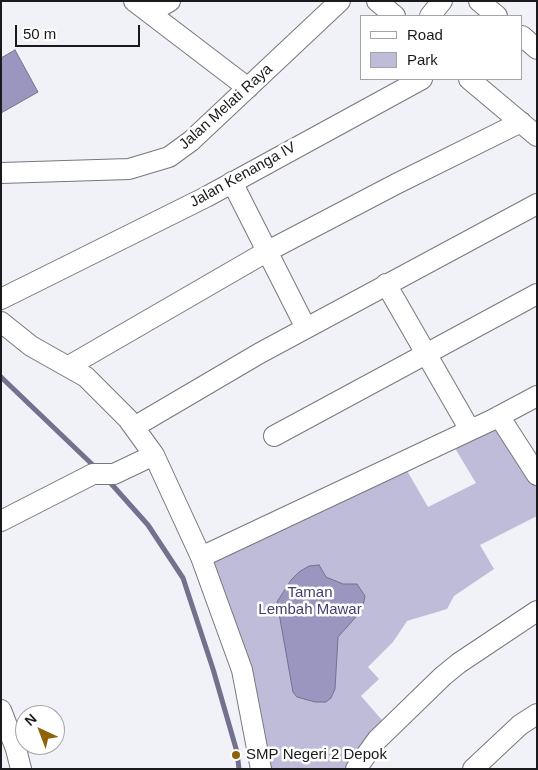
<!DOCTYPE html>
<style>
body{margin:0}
#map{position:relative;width:538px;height:770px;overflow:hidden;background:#f1f1f8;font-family:Helvetica,sans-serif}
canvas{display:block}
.frame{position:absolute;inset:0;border:2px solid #1a1a1c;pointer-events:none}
.legend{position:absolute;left:360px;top:15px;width:162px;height:65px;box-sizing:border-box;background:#fff;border:1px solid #a3a3a4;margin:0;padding:6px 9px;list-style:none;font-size:15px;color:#1a1a1c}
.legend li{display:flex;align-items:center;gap:10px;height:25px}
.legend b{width:25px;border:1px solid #a3a3a4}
.north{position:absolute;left:15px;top:705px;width:50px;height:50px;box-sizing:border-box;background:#fff;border:1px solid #a3a3a4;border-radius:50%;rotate:317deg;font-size:14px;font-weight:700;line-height:20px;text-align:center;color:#1a1a1c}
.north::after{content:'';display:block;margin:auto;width:18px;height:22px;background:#8e6409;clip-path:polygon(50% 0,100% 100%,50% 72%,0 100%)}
.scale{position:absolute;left:15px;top:25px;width:125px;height:22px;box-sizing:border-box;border:2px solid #1a1a1c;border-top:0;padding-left:6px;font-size:15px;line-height:18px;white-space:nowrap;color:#1a1a1c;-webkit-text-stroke:4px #fff;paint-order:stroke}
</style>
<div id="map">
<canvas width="538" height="770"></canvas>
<div class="frame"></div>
<ul class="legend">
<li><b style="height:6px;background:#fff"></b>Road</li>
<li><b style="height:14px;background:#bfbcd9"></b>Park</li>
</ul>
<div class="north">N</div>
<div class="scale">50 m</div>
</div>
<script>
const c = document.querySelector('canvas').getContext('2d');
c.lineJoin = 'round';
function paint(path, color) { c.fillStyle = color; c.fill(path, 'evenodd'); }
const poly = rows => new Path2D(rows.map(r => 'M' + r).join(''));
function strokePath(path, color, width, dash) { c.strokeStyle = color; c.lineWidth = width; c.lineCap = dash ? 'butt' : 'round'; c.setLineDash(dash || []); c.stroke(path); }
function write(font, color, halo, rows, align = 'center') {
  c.font = font + ' Helvetica,sans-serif'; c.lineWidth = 5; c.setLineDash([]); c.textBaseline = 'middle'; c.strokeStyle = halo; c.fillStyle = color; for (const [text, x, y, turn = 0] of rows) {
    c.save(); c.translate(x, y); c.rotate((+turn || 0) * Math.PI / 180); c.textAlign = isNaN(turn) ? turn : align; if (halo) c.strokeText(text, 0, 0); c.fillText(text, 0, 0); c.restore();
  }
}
const green = poly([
 [492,420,537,475,537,516,480,545,494,569,454,596,447,609,407,621,393,642,368,667,379,679,361,696,389,728,356,769,261,769,201,557,402,462,428,507,476,483,450,440]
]);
const water = poly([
 [15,50,38,92,1,113,1,58,15,50],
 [319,565,326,577,343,584,357,584,365,596,362,610,338,637,335,689,331,698,326,702,315,702,297,697,293,692,277,602,291,580,299,572,309,566,319,565]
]);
const stream = poly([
 [1,377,97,469],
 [107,479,148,525,183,578,213,669,237,752,239,769]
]);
const minor = poly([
 [134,1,248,88],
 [377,1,395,16],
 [479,1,497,16],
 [150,13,170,1],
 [430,16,442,1],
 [522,36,537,49],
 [469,79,537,136],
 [1,173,129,169,169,157,191,141,340,1],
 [232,182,306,328],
 [386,284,470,430],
 [1,299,206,197,422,79],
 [1,322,31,346,86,377,128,419,154,455,201,557,242,670,261,769],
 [69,366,266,252,396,184,521,122],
 [499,416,537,475],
 [134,427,260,353,537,204],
 [274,436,537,294],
 [1,521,93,474,114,474,154,455],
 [201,557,492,420,537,396],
 [1,710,16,749,21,769],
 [356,769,377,740,443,676,459,663,537,611],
 [473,769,520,725,537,714]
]);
const markers = [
 [236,755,5,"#8e6409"]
];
const streetNames = [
 ["Jalan Melati Raya",226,107,-42],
 ["Jalan Kenanga IV",243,175,-29]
];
const parkNames = [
 ["Taman",310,593],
 ["Lembah Mawar",310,610]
];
const poiNames = [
 ["SMP Negeri 2 Depok",246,755]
];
paint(green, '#bfbcd9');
paint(water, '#9a96c0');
strokePath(water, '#74718f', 1);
strokePath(stream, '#74718f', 5);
strokePath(minor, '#77777d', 22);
strokePath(minor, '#fff', 20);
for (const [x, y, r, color] of markers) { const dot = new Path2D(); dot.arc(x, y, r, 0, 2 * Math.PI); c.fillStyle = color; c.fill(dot); strokePath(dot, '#fff', 2); }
write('15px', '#1a1a1c', '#fff', streetNames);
write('15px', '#463d74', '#fff', parkNames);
write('15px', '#1a1a1c', '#fff', poiNames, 'left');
</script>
